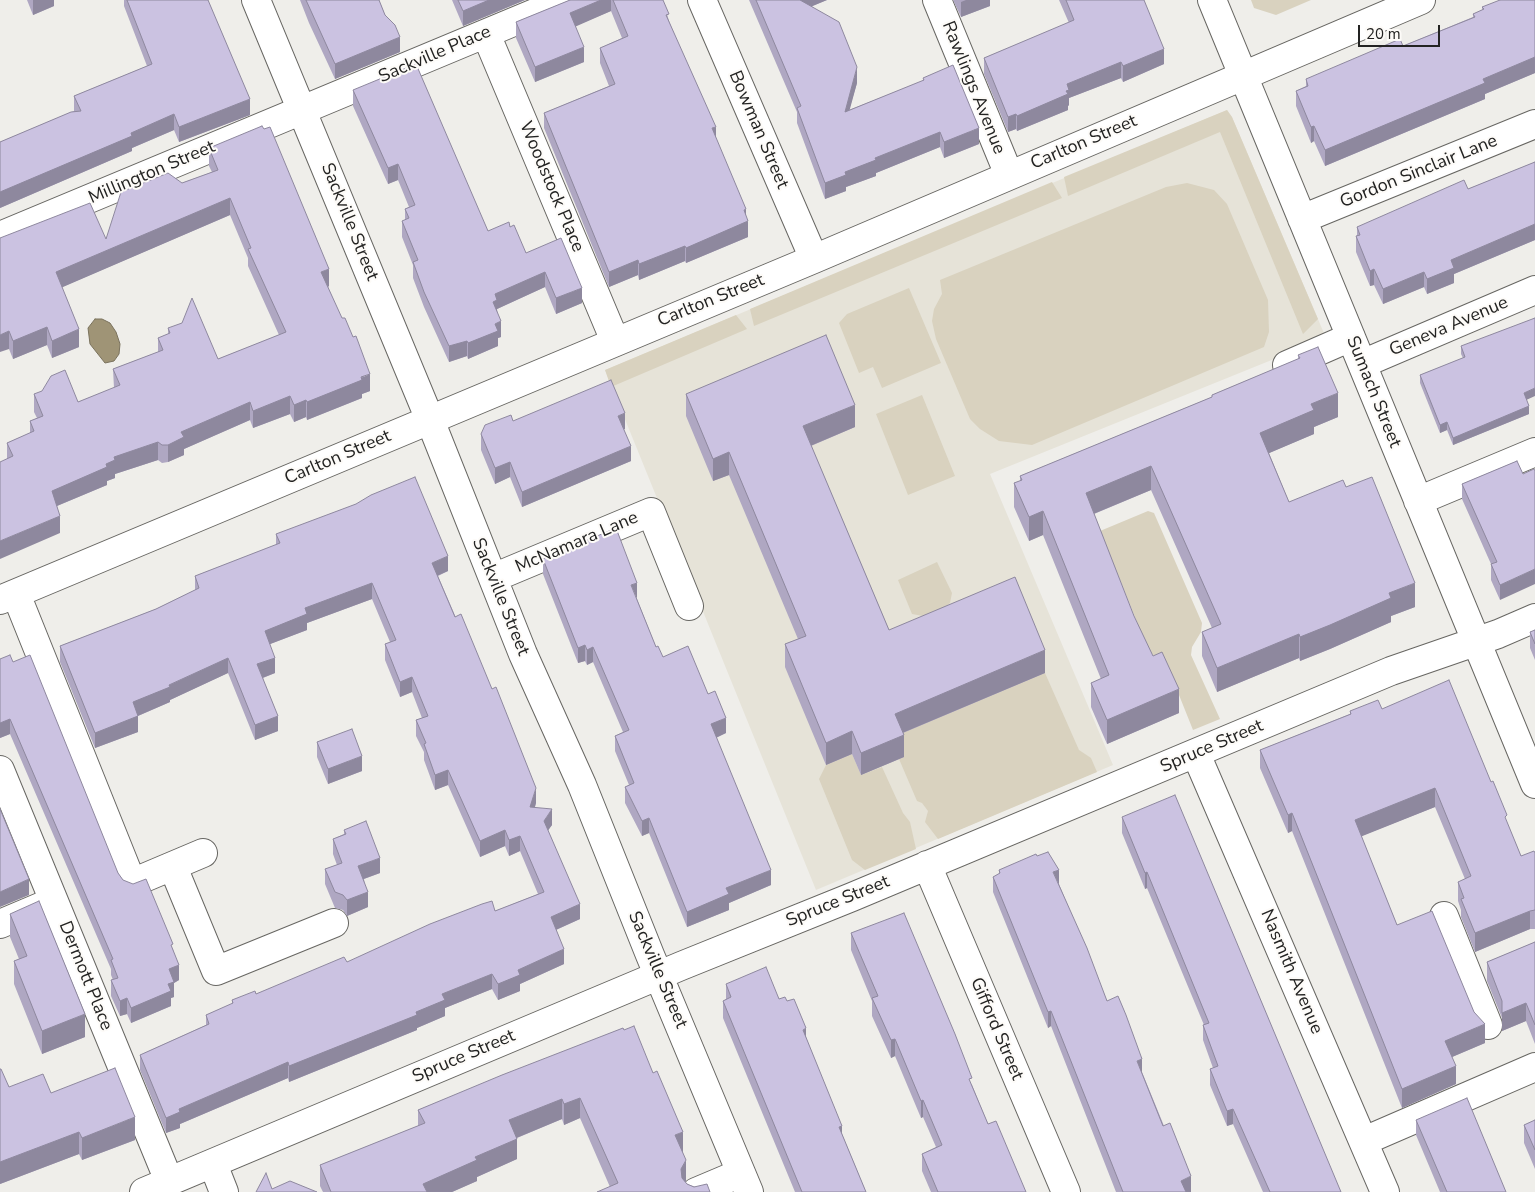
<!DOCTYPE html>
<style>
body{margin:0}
#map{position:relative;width:1535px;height:1192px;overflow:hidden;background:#efeeea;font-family:"Nunito Sans",sans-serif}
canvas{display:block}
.scale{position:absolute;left:1358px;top:25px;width:82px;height:22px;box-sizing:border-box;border:2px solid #232322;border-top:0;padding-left:6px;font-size:15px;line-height:18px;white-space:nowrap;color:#232322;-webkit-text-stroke:4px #fdfbf8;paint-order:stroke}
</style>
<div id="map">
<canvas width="1535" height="1192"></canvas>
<div class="scale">20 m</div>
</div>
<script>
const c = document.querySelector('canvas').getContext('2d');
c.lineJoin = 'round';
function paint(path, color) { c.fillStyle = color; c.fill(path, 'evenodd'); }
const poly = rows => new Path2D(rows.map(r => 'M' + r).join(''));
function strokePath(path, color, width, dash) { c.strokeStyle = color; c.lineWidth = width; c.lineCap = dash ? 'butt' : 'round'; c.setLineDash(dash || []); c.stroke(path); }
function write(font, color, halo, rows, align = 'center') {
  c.font = font + ' "Nunito Sans",sans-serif'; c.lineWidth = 4; c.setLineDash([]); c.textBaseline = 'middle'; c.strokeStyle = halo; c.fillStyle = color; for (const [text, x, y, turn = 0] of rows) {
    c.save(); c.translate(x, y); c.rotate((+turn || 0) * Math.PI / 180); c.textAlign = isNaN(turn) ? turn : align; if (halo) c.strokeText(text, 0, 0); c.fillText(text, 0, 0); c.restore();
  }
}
const built = poly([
 [1227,110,1232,117,1326,338,990,474,1113,765,816,890,605,370]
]);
const green = poly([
 [1251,0,1311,0,1276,15,1254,8],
 [1227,110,1232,117,1318,319,1303,334,1220,132,1068,196,1064,177],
 [1052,182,1062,198,754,326,750,309],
 [1187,183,1214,190,1227,204,1268,300,1269,332,1264,347,1032,445,999,441,980,429,970,419,936,339,932,321,934,309,942,294,940,280,1166,187],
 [909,288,941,363,882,388,873,367,859,373,839,323,847,314],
 [736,315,747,329,611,387,605,370],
 [922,395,955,476,908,495,876,414],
 [1148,511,1154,513,1202,623,1201,632,1192,647,1191,655,1220,719,1193,730,1169,670,1166,664,1149,652,1118,575,1115,573,1100,531],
 [937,562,952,593,950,603,946,607,923,616,912,614,898,580],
 [1045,673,1079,750,1091,758,1097,772,938,839,925,822,928,811,922,803,917,801,899,759,904,757,895,736],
 [852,754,861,775,882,767,903,813,910,822,916,849,865,870,852,860,819,779,826,765]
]);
const water = poly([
 [95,319,102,319,110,323,116,332,120,344,119,354,114,361,105,363,90,344,88,328,95,319]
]);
const minor = poly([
 [256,0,430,420,523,654,582,785,650,955,749,1192],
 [702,0,814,259],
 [937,0,1009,175],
 [1212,0,1535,784],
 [486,34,615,341],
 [1302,219,1535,124],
 [0,236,566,0],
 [1362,364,1535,290],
 [1287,365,1351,337],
 [1418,501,1535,452],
 [493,578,651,512,689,606],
 [16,594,132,883,203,853],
 [0,600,814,259,1421,0],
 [1196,754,1385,1192],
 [0,770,169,1181],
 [927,865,1066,1192],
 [173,867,216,971,334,923],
 [1444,916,1488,1025],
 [0,924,45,905],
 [1364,1141,1535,1067],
 [213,1164,224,1192],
 [144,1192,681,966,852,897,1391,671,1498,634,1535,618],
 [696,1192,741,1173]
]);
const wall = poly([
 [27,0,54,0,54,6,33,15],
 [124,0,208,0,250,115,179,142,174,130,132,148,132,151,0,208,0,142,74,111,74,96,147,66,124,6],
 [300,0,379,0,400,52,335,79,309,23],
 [452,0,525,0,463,26],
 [570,0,663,0,669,21,746,217,748,237,686,263,685,261,639,280,638,275,609,287,544,128,544,113,609,86,600,63,600,48,622,38,611,11,575,26,584,62,535,82,516,38,516,22],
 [749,0,827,0,812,6,857,83,849,110,923,81,923,78,979,144,944,158,940,147,876,173,876,176,846,187,846,191,825,199,797,123,797,112],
 [953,0,990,0,990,6,961,17],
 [1059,0,1144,0,1164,64,1123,82,1121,78,1069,98,1069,105,1068,106,1068,110,1017,131,1016,129,1008,132,984,74,984,58,1069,23],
 [1535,0,1535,73,1485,94,1485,99,1325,166,1314,141,1311,143,1296,106,1296,91,1306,86,1306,79,1403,46,1473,17,1473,14,1482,10,1482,7],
 [353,90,488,231,510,227,526,253,582,303,556,314,545,287,497,309,501,337,498,338,498,346,468,359,467,356,449,362,424,307,413,278,413,265,402,237,402,221,405,220,405,209,409,207,398,180,388,184,353,106],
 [209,148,329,286,328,287,370,391,362,394,362,398,307,420,306,417,294,422,290,414,253,428,250,420,184,449,184,455,168,462,162,463,158,460,115,474,115,478,107,481,107,485,57,506,60,533,7,459,7,443,30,433,30,421,37,418,34,412,34,394,78,402,114,388,113,369,158,352,158,338,168,334,168,328,218,359,279,335,248,266,248,258,230,215,62,287,79,347,52,358,47,345,13,359,9,349,0,238,106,239,182,183,212,172,209,166],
 [1535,162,1535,240,1454,274,1454,283,1427,294,1424,287,1383,304,1374,285,1370,286,1356,252,1356,236,1357,236,1357,227,1468,189],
 [1461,346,1526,400,1529,414,1453,445,1447,430,1440,433,1420,383,1420,375,1463,358,1461,354],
 [1298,355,1338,417,1314,427,1314,434,1269,453,1289,502,1346,487,1415,607,1391,616,1391,622,1330,649,1300,661,1299,658,1217,692,1202,656,1202,632,1212,628,1151,490,1094,514,1134,616,1179,713,1107,744,1091,707,1091,683,1101,679,1043,535,1029,541,1014,507,1014,483,1020,481,1020,476,1212,397,1212,395,1298,359],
 [686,394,855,427,811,446,889,630,1045,673,903,733,904,757,861,775,852,754,826,765,785,667,785,644,798,639,729,475,713,481,686,416],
 [513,421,625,429,624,429,631,461,522,507,510,477,495,484,481,450,481,434],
 [1517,461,1500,600,1491,580,1491,564,1462,499,1462,484],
 [276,534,448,571,438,576,536,803,535,807,552,825,548,830,580,919,556,930,564,964,520,984,520,991,498,1000,492,989,445,1008,445,1016,417,1028,417,1030,289,1082,288,1078,180,1124,180,1128,166,1133,140,1070,140,1055,206,1025,206,1015,232,1004,232,1000,256,994,495,911,538,894,520,851,509,856,505,846,480,857,448,785,435,790,424,760,424,752,416,736,416,720,422,718,412,692,400,697,385,660,385,644,390,642,372,599,307,623,307,630,270,644,275,673,263,678,278,731,255,740,228,673,170,700,170,702,138,716,138,732,95,748,60,662,60,646,156,609,195,590,195,576,276,545],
 [543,559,637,599,656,647,663,657,708,694,726,733,716,738,771,885,729,903,729,910,687,927,649,833,642,836,625,803,625,787,629,785,615,751,615,736,623,732,593,662,587,665,585,661,578,663,543,574],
 [1535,630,1535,660,1530,648,1530,632],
 [13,662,118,873,173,949,179,980,174,983,174,997,171,998,171,1006,131,1023,127,1014,120,1016,111,996,111,980,113,980,111,975,111,969,10,734,0,738],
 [1382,709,1507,823,1521,856,1535,853,1535,929,1530,929,1475,952,1461,917,1461,910,1458,901,1458,882,1465,879,1435,807,1361,836,1397,925,1485,1043,1452,1057,1456,1084,1402,1108,1292,831,1288,833,1260,768,1260,750,1350,714,1350,711],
 [317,742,362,771,328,784,317,757],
 [1122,817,1341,1192,1263,1192,1233,1124,1227,1126,1210,1085,1210,1069,1213,1068,1203,1040,1203,1025,1204,1025,1147,888,1145,889,1122,833],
 [344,830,380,873,364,879,368,907,347,916,343,910,335,908,325,884,325,869,337,865,333,854,333,839,344,834],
 [1037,856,1059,884,1107,1001,1142,1072,1191,1192,1116,1192,1051,1026,1048,1028,993,892,993,877,999,874,999,870],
 [10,914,85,1037,42,1054,14,984,14,961,19,959,10,937],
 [851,933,972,1085,988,1124,1026,1192,931,1192,922,1171,922,1154,936,1147,923,1117,921,1118,895,1056,891,1058,872,1016,872,1001,851,950],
 [1535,942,1535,1044,1526,1021,1502,1031,1502,1018,1487,981,1487,962],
 [726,984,787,1001,806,1037,842,1134,866,1192,795,1192,723,1018,723,1001,726,999],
 [623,1028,683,1152,682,1153,685,1182,687,1184,710,1192,610,1187,580,1118,564,1125,562,1119,517,1138,517,1159,477,1177,477,1181,452,1192,323,1192,320,1186,320,1165,418,1126,418,1110],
 [0,1069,9,1087,51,1093,135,1140,82,1160,79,1154,0,1184],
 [1416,1120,1506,1192,1440,1192,1416,1135],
 [1535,1120,1535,1169,1524,1143,1524,1125]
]);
const shadedWall = poly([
 [33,0,54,0,54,6,33,15],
 [489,0,525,0,463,26,463,11],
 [601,0,611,0,611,11,570,29,570,13],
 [796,0,827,0,796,13],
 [966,0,990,0,990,6,961,17,961,2],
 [400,37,400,52,335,79,335,64],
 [584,47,584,62,535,82,535,67],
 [1164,49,1164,64,1123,82,1123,66],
 [1535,57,1535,73,1485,94,1485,99,1325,166,1325,150,1483,79],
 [1121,62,1121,78,1069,98,1069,105,1068,106,1068,110,1017,131,1017,116,1067,84],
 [857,67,857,83,845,127,845,112],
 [250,99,250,115,179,142,179,127],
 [174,114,174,130,132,148,132,151,0,208,0,192,131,133],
 [1016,114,1016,129,1008,132,1008,117],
 [1314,126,1314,141,1311,143,1311,127],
 [716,127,716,142,712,128],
 [979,128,979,144,944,158,944,142],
 [940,132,940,147,876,173,876,176,846,187,846,191,825,199,825,183,845,172,875,158],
 [398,164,398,180,388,184,388,168],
 [230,198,230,215,56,290,56,272],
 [746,209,746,222,748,221,748,237,686,263,686,248],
 [1535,224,1535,240,1454,274,1454,283,1427,294,1427,279,1451,260],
 [685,246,685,261,639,280,639,264],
 [638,260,638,275,609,287,609,272],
 [329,269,329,286,321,290,321,272],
 [1374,269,1374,285,1370,286,1370,271],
 [545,272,545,287,497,309,497,315,493,302,495,294],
 [1424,272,1424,287,1383,304,1383,289],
 [582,288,582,303,556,314,556,298],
 [501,321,501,337,498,338,498,346,468,359,468,343,495,324],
 [47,327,47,345,13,359,13,341],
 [79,329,79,347,52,358,52,341],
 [9,331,9,349,0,352,0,335],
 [467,341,467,356,449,362,449,346],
 [370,374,370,391,362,394,362,398,307,420,307,402],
 [1535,388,1535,396,1524,401,1524,393],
 [1338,393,1338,417,1314,427,1314,434,1260,457,1260,433,1311,404],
 [290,396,290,414,253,428,253,411],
 [306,400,306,417,294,422,294,405],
 [250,402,250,420,184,449,184,455,168,462,168,445,181,432],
 [855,405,855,427,803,449,803,426],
 [1529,406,1529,414,1453,445,1453,438],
 [625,413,625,429,618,431,618,416],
 [1447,422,1447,430,1440,433,1440,425],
 [158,442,158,460,115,474,115,478,107,481,107,485,52,508,52,491,106,464,114,457],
 [631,446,631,461,522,507,522,492],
 [729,452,729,475,713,481,713,459],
 [510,462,510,477,495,484,495,468],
 [1151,466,1151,490,1086,517,1086,493],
 [1043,511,1043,535,1029,541,1029,517],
 [60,516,60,533,0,559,0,541],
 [448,556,448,571,432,578,432,563],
 [1535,569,1535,584,1500,600,1500,585],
 [372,583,372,599,307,623,307,630,265,646,265,631,305,608],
 [637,583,637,599,631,585],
 [1415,583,1415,607,1391,616,1391,622,1330,649,1300,661,1300,637,1389,593],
 [1299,634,1299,658,1217,692,1217,668],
 [585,645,585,661,578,663,578,648],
 [593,647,593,662,587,665,587,650],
 [1045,650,1045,673,895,736,895,714],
 [228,658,228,673,170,700,170,702,133,718,133,702],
 [275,658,275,673,257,680,257,664],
 [412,677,412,692,400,697,400,682],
 [1179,689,1179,713,1107,744,1107,720],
 [138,716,138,732,95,748,95,733],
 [278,716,278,731,255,740,255,725],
 [726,718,726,733,711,740,711,724],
 [10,719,10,734,0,738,0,723],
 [852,731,852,754,826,765,826,743],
 [904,735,904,757,861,775,861,753],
 [362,756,362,771,328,784,328,769],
 [448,770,448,785,435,790,435,775],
 [536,788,536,803,530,822,530,807],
 [1435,788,1435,807,1355,839,1355,820],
 [552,809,552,825,544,836,544,821],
 [1292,813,1292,831,1288,833,1288,815],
 [649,818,649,833,642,836,642,821],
 [505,830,505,846,480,857,480,841],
 [520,836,520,851,509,856,509,840],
 [380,858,380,873,358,881,358,866],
 [771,870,771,885,729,903,729,910,687,927,687,912,726,888],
 [1059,870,1059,885,1053,872],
 [1147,872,1147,888,1145,889,1145,873],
 [29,879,29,895,0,907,0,892],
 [368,892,368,907,347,916,347,900],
 [580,904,580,919,551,932,551,917],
 [1530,911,1530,929,1475,952,1475,933],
 [564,949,564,964,520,984,520,991,498,1000,498,984,518,970],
 [179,965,179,980,174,983,174,997,171,998,171,1006,131,1023,131,1008,169,969],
 [492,974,492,989,445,1008,445,1016,417,1028,417,1030,289,1082,289,1066,416,1012,442,994],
 [127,998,127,1014,120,1016,120,1001],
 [1526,1003,1526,1021,1502,1031,1502,1013],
 [1051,1011,1051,1026,1048,1028,1048,1012],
 [85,1014,85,1037,42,1054,42,1031],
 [1485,1024,1485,1043,1445,1060,1445,1041],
 [806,1028,806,1046,803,1030],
 [895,1039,895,1056,891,1058,891,1040],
 [1142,1059,1142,1074,1137,1061],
 [288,1062,288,1078,180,1124,180,1128,166,1133,166,1118,179,1109],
 [1456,1066,1456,1084,1402,1108,1402,1089],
 [580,1098,580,1118,564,1125,564,1104],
 [562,1099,562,1119,509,1141,509,1120],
 [923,1100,923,1117,921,1118,921,1101],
 [1233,1109,1233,1124,1227,1126,1227,1111],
 [135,1117,135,1140,82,1160,82,1138],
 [842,1126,842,1143,839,1127],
 [79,1132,79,1154,0,1184,0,1192,0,1162],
 [683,1132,683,1152,675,1156,675,1135],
 [517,1139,517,1159,477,1177,477,1181,452,1192,423,1192,423,1184,475,1157],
 [686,1160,686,1181,681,1190,681,1169],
 [1191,1176,1191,1192,1181,1192,1181,1181]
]);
const building = poly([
 [127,0,208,0,250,99,179,127,174,114,131,133,132,136,0,192,0,142,71,112,81,111,74,96,152,64,127,0],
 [306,0,379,0,385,15,395,25,400,37,335,64,306,0],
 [458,0,489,0,463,11,458,0],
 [570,0,601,0,570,13,584,47,535,67,516,22,570,0],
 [613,0,663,0,669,14,666,15,716,127,712,128,746,209,744,210,748,221,686,248,685,246,639,264,638,260,609,272,544,113,615,84,600,48,628,36,613,0],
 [756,0,800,0,839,22,857,67,845,112,924,80,923,78,953,65,979,128,944,142,940,132,875,158,876,160,845,172,846,175,825,183,797,108,801,106,756,0],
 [1066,0,1144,0,1164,49,1123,66,1121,62,1067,84,1069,90,1066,91,1068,94,1017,116,1016,114,1008,117,984,58,1074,20,1066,0],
 [1500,0,1535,0,1535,57,1483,79,1485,83,1325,150,1314,126,1311,127,1296,91,1308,86,1306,79,1400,39,1403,46,1475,17,1473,14,1484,9,1482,7,1500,0],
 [416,64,488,231,509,222,510,227,514,225,526,253,561,238,582,288,556,298,545,272,495,294,497,300,493,302,501,321,495,324,498,331,468,343,467,341,449,346,424,292,413,262,418,260,402,221,409,218,405,209,415,205,398,164,388,168,353,90,416,64],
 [262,126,264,129,270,127,329,269,321,272,342,318,345,318,353,337,356,336,370,374,361,377,362,380,307,402,306,400,294,405,290,396,253,411,250,402,181,432,184,437,168,445,162,445,158,442,114,457,115,460,106,464,107,467,52,491,60,516,0,541,0,462,13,456,7,443,34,431,30,421,43,416,34,394,42,391,51,376,65,370,78,402,120,385,113,369,163,350,158,338,170,333,168,328,182,323,192,298,218,359,286,332,248,249,251,248,230,198,56,272,79,329,52,341,47,327,13,341,9,331,0,335,0,238,90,203,106,239,121,192,168,173,182,183,218,170,209,148,262,126],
 [1535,162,1535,224,1451,260,1454,268,1427,279,1424,272,1383,289,1374,269,1370,271,1356,236,1360,235,1357,227,1464,180,1468,189,1535,162],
 [1535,318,1535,388,1524,393,1529,406,1453,438,1447,422,1440,425,1420,375,1465,357,1461,346,1535,318],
 [826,335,855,405,803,426,889,630,1015,577,1045,650,895,714,904,735,861,753,852,731,826,743,785,644,806,636,729,452,713,459,686,394,826,335],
 [1318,347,1338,393,1311,404,1314,410,1260,433,1289,502,1343,480,1346,487,1372,477,1415,583,1389,593,1391,598,1330,625,1300,637,1299,634,1217,668,1202,632,1221,624,1151,466,1086,493,1134,616,1153,656,1162,652,1179,689,1107,720,1091,683,1109,675,1043,511,1029,517,1014,483,1022,480,1020,476,1212,397,1212,395,1300,358,1298,355,1318,347],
 [611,380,625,413,618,416,631,446,522,492,510,462,495,468,481,434,485,425,511,415,513,421,611,380],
 [1517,461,1523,474,1534,469,1535,471,1535,569,1500,585,1491,564,1497,562,1462,484,1517,461],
 [415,477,448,556,432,563,455,617,461,614,492,689,496,687,536,788,530,807,552,809,544,821,580,904,551,917,564,949,518,970,520,975,498,984,492,974,442,994,445,1000,416,1012,417,1015,289,1066,288,1062,179,1109,180,1112,166,1118,140,1055,209,1024,206,1015,233,1003,232,1000,255,991,256,994,344,957,347,962,430,924,482,904,492,901,495,911,544,892,520,836,509,840,505,830,480,841,448,770,435,775,424,744,426,743,416,720,428,716,412,677,400,682,385,644,396,640,372,583,305,608,307,614,265,631,275,658,257,664,278,716,255,725,228,658,169,685,170,687,133,702,138,716,95,733,60,646,156,609,199,588,195,576,280,543,276,534,356,504,371,495,415,477],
 [616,528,637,583,631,585,656,647,658,646,663,657,688,646,708,694,715,691,726,718,711,724,771,870,726,888,729,894,687,912,649,818,642,821,625,787,634,783,615,736,629,730,593,647,587,650,585,645,578,648,543,559,616,528],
 [1535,630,1535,644,1530,632,1535,630],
 [10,655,13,662,30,655,118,873,123,880,133,884,146,879,173,944,171,945,179,965,169,969,174,982,168,984,171,991,131,1008,127,998,120,1001,111,980,118,978,111,960,113,959,10,719,0,723,0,659,10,655],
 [1449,680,1491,782,1493,781,1507,815,1505,817,1521,856,1534,851,1535,853,1535,910,1530,911,1475,933,1461,899,1464,898,1458,882,1471,876,1435,788,1355,820,1397,925,1432,911,1474,1012,1485,1024,1445,1041,1456,1066,1402,1089,1292,813,1288,815,1260,750,1351,714,1350,711,1378,700,1382,709,1449,680],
 [352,729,362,756,328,769,317,742,352,729],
 [1175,795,1341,1192,1270,1192,1233,1109,1227,1111,1210,1069,1218,1066,1203,1025,1209,1023,1147,872,1145,873,1122,817,1175,795],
 [0,809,29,879,0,892,0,809],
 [366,821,380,858,358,866,368,892,347,900,343,895,335,892,325,869,342,863,333,839,346,834,344,830,366,821],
 [1048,852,1059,870,1053,872,1087,948,1107,1001,1118,996,1126,1015,1142,1059,1137,1061,1163,1126,1170,1123,1191,1176,1181,1181,1186,1192,1123,1192,1051,1011,1048,1012,993,877,1000,873,999,870,1036,854,1037,856,1048,852],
 [39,901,85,1014,42,1031,14,961,27,956,10,914,39,901],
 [904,913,955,1034,972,1078,969,1079,988,1124,996,1121,1026,1192,938,1192,922,1154,942,1145,923,1100,921,1101,895,1039,891,1040,872,998,878,996,851,933,904,913],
 [1535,942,1535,1025,1526,1003,1502,1013,1502,1001,1487,962,1535,942],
 [766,967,779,999,785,997,787,1001,794,999,806,1028,803,1030,842,1126,839,1127,866,1192,802,1192,723,1001,731,997,726,984,766,967],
 [634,1026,653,1073,657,1071,683,1132,675,1135,686,1160,681,1169,682,1178,687,1184,694,1187,707,1184,710,1192,597,1192,618,1183,580,1098,564,1104,562,1099,509,1120,517,1139,475,1157,477,1160,423,1184,427,1192,331,1192,320,1165,425,1123,418,1110,502,1075,623,1028,624,1030,634,1026],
 [115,1068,135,1117,82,1138,79,1132,0,1162,0,1069,1,1069,9,1087,43,1074,51,1093,115,1068],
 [1467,1098,1506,1192,1447,1192,1416,1120,1467,1098],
 [1535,1120,1535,1150,1524,1125,1535,1120],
 [266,1173,272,1189,290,1181,317,1192,256,1192,266,1173]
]);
const streetNames = [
 ["Sackville Place",435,55,-23],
 ["Rawlings Avenue",973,88,68],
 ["Bowman Street",758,130,67],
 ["Carlton Street",1084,143,-23],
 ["Gordon Sinclair Lane",1419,172,-22],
 ["Millington Street",152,173,-23],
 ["Woodstock Place",551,187,67],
 ["Sackville Street",349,222,68],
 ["Carlton Street",711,301,-22],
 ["Geneva Avenue",1449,327,-23],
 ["Sumach Street",1373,392,68],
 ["Carlton Street",338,458,-23],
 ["McNamara Lane",577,543,-23],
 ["Sackville Street",500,597,68],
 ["Spruce Street",1212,747,-23],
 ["Spruce Street",838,902,-22],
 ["Sackville Street",657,970,67],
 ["Nasmith Avenue",1291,972,67],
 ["Dermott Place",85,976,68],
 ["Gifford Street",996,1029,67],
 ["Spruce Street",464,1057,-23]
];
paint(built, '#e6e3d8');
paint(green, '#d9d2bf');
paint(water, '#9f9476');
strokePath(water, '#7a725d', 1);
strokePath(minor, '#676662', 30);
strokePath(minor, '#fff', 28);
paint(wall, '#afa7c2');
paint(shadedWall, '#8e889e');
paint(building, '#cbc2e1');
strokePath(building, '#8e889e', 1);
write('18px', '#232322', '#fdfbf8', streetNames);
</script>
